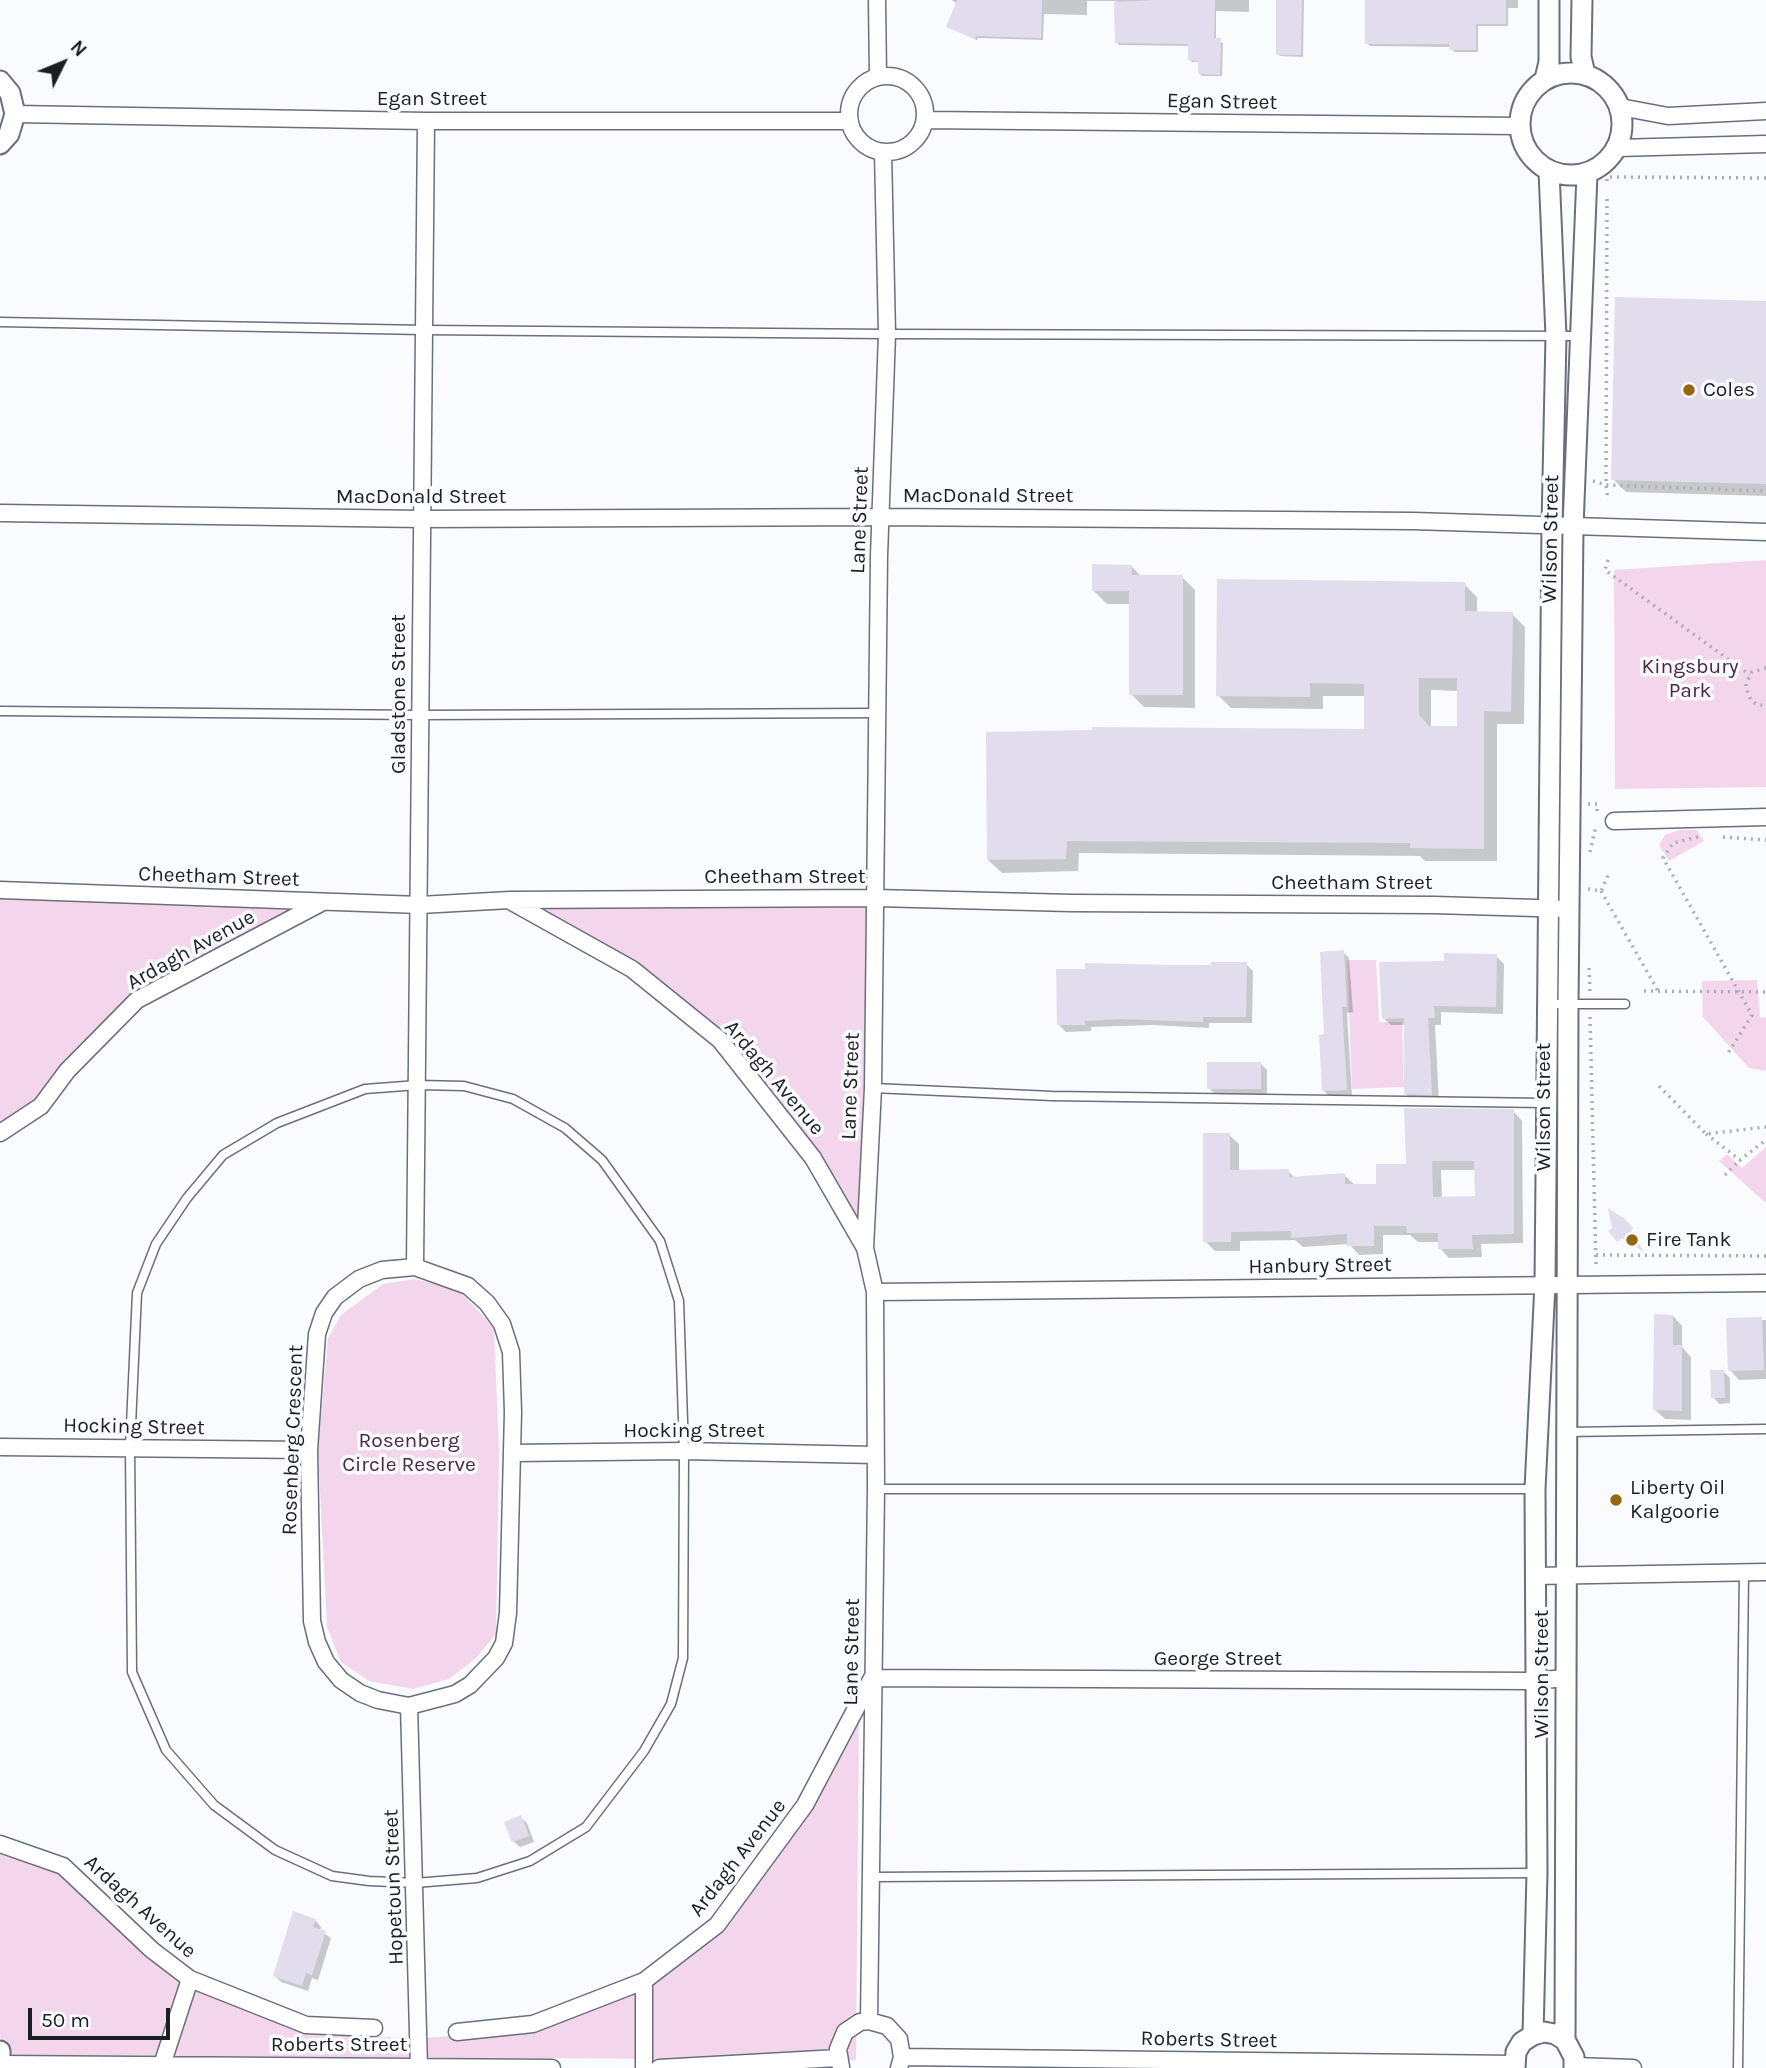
<!DOCTYPE html>
<style>
body{margin:0}
#map{position:relative;width:1766px;height:2068px;overflow:hidden;background:#f9fbfe;font-family:Karla,sans-serif}
canvas{display:block}
.north{position:absolute;left:28px;top:28px;width:70px;height:70px;-webkit-text-stroke:5px #f9fbfe;paint-order:stroke;rotate:47deg;font-size:19px;font-weight:700;line-height:28px;text-align:center;color:#1b1e23}
.north::after{content:'';display:block;margin:auto;width:24px;height:32px;background:#1b1e23;clip-path:polygon(50% 0,100% 100%,50% 72%,0 100%)}
.scale{position:absolute;left:28px;top:2008px;width:142px;height:32px;box-sizing:border-box;border:4px solid #1b1e23;border-top:0;padding-left:9px;font-size:21px;line-height:24px;white-space:nowrap;color:#1b1e23;-webkit-text-stroke:5px #f9fbfe;paint-order:stroke}
</style>
<div id="map">
<canvas width="1766" height="2068"></canvas>
<div class="north">N</div>
<div class="scale">50 m</div>
</div>
<script>
const c = document.querySelector('canvas').getContext('2d');
c.lineJoin = 'round';
function paint(path, color) { c.fillStyle = color; c.fill(path, 'evenodd'); }
const poly = rows => new Path2D(rows.map(r => 'M' + r).join(''));
function strokePath(path, color, width, dash) { c.strokeStyle = color; c.lineWidth = width; c.lineCap = dash ? 'butt' : 'round'; c.setLineDash(dash || []); c.stroke(path); }
function write(font, color, halo, rows, align = 'center') {
  c.font = font + ' Karla,sans-serif'; c.lineWidth = 7; c.setLineDash([]); c.textBaseline = 'middle'; c.strokeStyle = halo; c.fillStyle = color; for (const [text, x, y, turn = 0] of rows) {
    c.save(); c.translate(x, y); c.rotate((+turn || 0) * Math.PI / 180); c.textAlign = isNaN(turn) ? turn : align; if (halo) c.strokeText(text, 0, 0); c.fillText(text, 0, 0); c.restore();
  }
}
const green = poly([
 [1766,560,1766,787,1615,789,1614,570],
 [1679,830,1697,830,1704,841,1669,861,1659,845,1665,835],
 [0,890,322,902,137,1000,67,1071,0,1133],
 [876,898,865,1248,813,1158,720,1040,632,969,510,900],
 [1347,960,1376,960,1379,1022,1402,1022,1404,1087,1352,1089],
 [1757,980,1760,1017,1766,1018,1766,1071,1749,1068,1703,1017,1702,981],
 [1766,1147,1766,1203,1719,1161,1727,1154,1742,1168],
 [415,1279,459,1290,494,1328,499,1452,496,1634,476,1658,449,1679,413,1689,369,1681,341,1662,327,1627,318,1451,328,1338,341,1315,383,1284],
 [859,1717,856,2060,12,2055,0,2037,0,1850,57,1871,149,1956,304,2031,415,2039,535,2028,646,1986,722,1929]
]);
const shadow = poly([
 [951,0,1249,0,1249,12,1216,11,1216,40,1223,43,1222,76,1202,76,1199,73,1200,62,1192,62,1190,60,1190,46,1119,45,1116,42,1116,1,1087,1,1087,15,1044,14,1043,40,978,38,977,40,948,27,958,4],
 [1278,0,1304,0,1303,57,1280,56,1277,54],
 [1367,0,1518,0,1518,8,1508,8,1508,26,1478,26,1478,52,1454,52,1451,47,1370,46,1367,43],
 [1766,303,1766,496,1626,492,1613,479],
 [1131,566,1142,577,1182,577,1195,590,1195,708,1144,707,1131,694,1131,604,1107,604,1094,591],
 [1464,584,1477,597,1477,613,1512,614,1525,627,1524,724,1497,724,1497,861,1425,861,1420,856,1079,853,1078,871,1002,873,988,860,1366,731,1366,696,1323,696,1323,709,1231,708,1218,695],
 [1431,690,1459,691,1459,728,1431,727],
 [1343,952,1349,958,1353,1012,1347,1013,1352,1096,1330,1097,1323,1090],
 [1496,956,1504,964,1503,1014,1441,1012,1441,1025,1435,1025,1439,1102,1413,1101,1406,1094,1406,1025,1391,1025,1383,1018,1445,962],
 [1246,964,1253,971,1252,1023,1209,1023,1209,1028,1152,1025,1091,1027,1091,1031,1066,1032,1059,1025],
 [1261,1064,1267,1070,1267,1095,1215,1094,1209,1088],
 [1513,1111,1522,1121,1523,1243,1481,1244,1482,1257,1449,1258,1440,1248,1440,1242,1418,1242,1410,1235,1383,1235,1383,1254,1359,1255,1349,1244,1303,1247,1295,1240,1240,1241,1240,1251,1215,1251,1205,1241,1229,1135,1239,1144,1239,1172,1288,1171,1295,1178,1344,1175,1354,1184,1378,1186,1407,1166],
 [1441,1170,1476,1170,1477,1198,1442,1198],
 [1673,1316,1682,1326,1682,1347,1691,1357,1691,1420,1665,1419,1655,1410],
 [1728,1320,1766,1320,1766,1379,1739,1380,1730,1370],
 [1724,1372,1730,1378,1730,1403,1719,1404,1713,1397],
 [520,1817,527,1823,534,1842,520,1847,513,1841],
 [315,1920,321,1927,320,1931,331,1938,318,1980,312,1978,308,1991,281,1982,275,1976]
]);
const building = poly([
 [957,0,1042,0,1041,38,976,36,975,39,946,27],
 [1158,0,1215,0,1214,38,1221,38,1220,75,1198,74,1198,61,1188,60,1188,44,1115,43,1114,2],
 [1276,0,1302,0,1301,55,1276,55],
 [1365,0,1506,0,1506,24,1476,24,1476,50,1449,50,1449,44,1365,44],
 [1615,297,1766,301,1766,484,1611,480],
 [1092,564,1132,565,1132,575,1183,575,1183,695,1129,695,1129,591,1092,591],
 [1217,579,1465,582,1465,611,1513,612,1511,712,1484,711,1484,849,1410,848,1410,843,1067,841,1066,859,987,860,986,732,1092,730,1092,727,1364,729,1364,684,1310,683,1310,697,1216,696],
 [1419,678,1457,678,1457,726,1429,726,1419,715],
 [1344,950,1347,1007,1342,1007,1347,1090,1322,1091,1319,1035,1324,1034,1320,952],
 [1444,953,1497,954,1496,1007,1434,1006,1435,1018,1428,1018,1432,1095,1404,1094,1404,1018,1382,1019,1379,962,1444,961],
 [1211,962,1247,962,1246,1017,1203,1017,1203,1022,1121,1019,1085,1021,1085,1025,1057,1025,1056,969,1085,969,1085,963,1171,965,1211,965],
 [1207,1062,1261,1062,1261,1089,1207,1089],
 [1404,1108,1514,1109,1514,1234,1472,1235,1473,1249,1438,1249,1438,1233,1407,1233,1406,1226,1374,1226,1374,1246,1347,1246,1347,1234,1291,1238,1291,1231,1231,1232,1231,1242,1203,1242,1203,1133,1230,1133,1230,1170,1289,1169,1289,1177,1345,1173,1345,1184,1376,1184,1376,1164,1406,1164],
 [1432,1161,1474,1161,1475,1196,1433,1197],
 [1608,1208,1625,1219,1633,1228,1631,1230,1644,1252,1622,1238,1617,1242,1608,1231,1612,1228],
 [1654,1314,1673,1315,1673,1345,1682,1345,1682,1411,1653,1410],
 [1762,1317,1764,1370,1728,1371,1726,1318],
 [1710,1370,1724,1370,1725,1398,1711,1398],
 [521,1815,529,1836,512,1842,504,1822],
 [293,1911,316,1919,313,1927,326,1931,312,1975,306,1973,302,1986,273,1976]
]);
const path = poly([
 [1607,181,1607,177,1766,178],
 [1607,199,1606,485,1608,500],
 [1593,481,1606,485,1766,491],
 [1608,560,1605,570,1750,675],
 [1766,668,1752,672,1746,683,1746,689,1751,700,1756,704,1766,706],
 [1588,804,1597,804,1597,815],
 [1698,837,1673,843,1663,858,1752,1015,1727,1055],
 [1723,837,1766,840],
 [1590,852,1596,826],
 [1588,889,1601,891,1609,873],
 [1601,891,1658,991],
 [1589,968,1590,992],
 [1644,991,1766,992],
 [1590,1017,1596,1265],
 [1659,1086,1706,1134,1766,1127],
 [1706,1134,1740,1160,1766,1140],
 [1725,1175,1740,1160],
 [1596,1255,1766,1256]
]);
const service = poly([
 [0,322,424,330,887,334,1579,336],
 [0,711,420,715,877,713],
 [1547,1004,1625,1004],
 [418,1085,464,1086,513,1099,565,1128,602,1160,660,1241,679,1301,684,1451,683,1658,671,1704,644,1751,586,1827,530,1861,477,1878,415,1883,369,1881,332,1876,275,1850,214,1805,166,1750,132,1672,130,1447,137,1293,156,1244,187,1198,223,1155,277,1123,365,1089,418,1085],
 [873,1088,1052,1096,1545,1103],
 [1566,1432,1766,1429],
 [876,1489,1534,1489],
 [871,1877,1536,1873],
 [1738,2068,1744,1572]
]);
const minor = poly([
 [877,0,878,76],
 '849 114a38 38 0 1 1 76 0a38 38 0 1 1-76 0Z',
 [1620,107,1668,116,1766,111],
 [15,114,426,121,850,121],
 [925,120,1519,126],
 [1617,148,1766,144],
 [0,513,422,519,880,517,1413,521,1766,532],
 [1614,821,1766,817],
 [0,890,420,905,510,900,876,898,1071,903,1434,905,1570,909],
 [512,902,632,969,720,1040,813,1158,865,1248],
 [0,1133,41,1106,67,1071,137,1000,321,903],
 [415,1267,426,121],
 [415,1267,468,1286,487,1303,502,1324,511,1352,513,1412,508,1613,504,1643,496,1658,470,1685,455,1694,409,1706,378,1700,360,1693,341,1680,326,1662,317,1642,312,1621,309,1450,317,1334,324,1313,335,1297,359,1279,382,1270,415,1267],
 [875,1292,1766,1283],
 [0,1447,309,1450],
 [513,1453,684,1451,875,1455],
 [1535,1576,1766,1572],
 [409,1706,419,2068],
 [0,1844,63,1866,152,1950,190,1979,306,2025,374,2028],
 [644,1981,644,2068],
 [869,2021,876,1489,875,1292,865,1248,873,1088,879,556,887,334,883,152],
 [457,2032,533,2024,644,1981,717,1925,805,1805,872,1678,1535,1681,1564,1678],
 [902,2057,1514,2064],
 [0,2064,552,2068],
 [162,2065,190,1979],
 [1575,2066,1633,2068],
 [841,2067,838,2049,845,2032,860,2022,869,2021,887,2026,899,2039,902,2057,899,2068],
 [659,2068,838,2058]
]);
const tertiary = poly([
 [1582,0,1581,57,1585,74],
 '1520 124a51 51 0 1 1 102 0a51 51 0 1 1-102 0Z',
 [1545,79,1549,62,1549,0],
 [0,81,10,93,15,114,9,134,0,144],
 [1533,2035,1537,1873,1535,1489,1545,1284,1552,526,1556,336,1549,171],
 [1565,2040,1568,1004,1573,527,1587,174],
 [0,2051,0,2055],
 [1515,2068,1516,2052,1522,2042,1533,2035,1544,2032,1555,2034,1565,2040,1574,2057,1574,2068]
]);
const markers = [
 [1689,390,7,"#946813"],
 [1632,1240,7,"#946813"],
 [1616,1500,7,"#946813"]
];
const streetNames = [
 ["Egan Street",432,99],
 ["Egan Street",1222,102,1],
 ["MacDonald Street",988,496],
 ["MacDonald Street",421,497],
 ["Lane Street",860,520,-88],
 ["Wilson Street",1551,539,-89],
 ["Gladstone Street",399,694,-90],
 ["Cheetham Street",219,877,2],
 ["Cheetham Street",785,877],
 ["Cheetham Street",1352,883],
 ["Ardagh Avenue",191,950,-29],
 ["Ardagh Avenue",774,1078,50],
 ["Lane Street",851,1086,-88],
 ["Wilson Street",1544,1107,-90],
 ["Hanbury Street",1320,1266,-1],
 ["Hocking Street",134,1427,1],
 ["Hocking Street",694,1431],
 ["Rosenberg Crescent",293,1440,-88],
 ["Lane Street",852,1652,-89],
 ["George Street",1218,1659],
 ["Wilson Street",1542,1674,-90],
 ["Ardagh Avenue",738,1858,-52],
 ["Hopetoun Street",394,1887,-92],
 ["Ardagh Avenue",140,1907,42],
 ["Roberts Street",1209,2040,1],
 ["Roberts Street",339,2045]
];
const poiNames = [
 ["Coles",1703,390],
 ["Fire Tank",1646,1240],
 ["Liberty Oil",1630,1488],
 ["Kalgoorie",1630,1512]
];
const parkNames = [
 ["Kingsbury",1690,667],
 ["Park",1690,691],
 ["Rosenberg",409,1441],
 ["Circle Reserve",409,1465]
];
paint(green, '#f3d6ec');
paint(shadow, '#0003');
paint(building, '#e2dded');
strokePath(service, '#696f7c', 11);
strokePath(minor, '#696f7c', 19);
strokePath(tertiary, '#696f7c', 23);
strokePath(path, '#abaeb1', 3.5, [2, 5]);
strokePath(service, '#fff', 8);
strokePath(minor, '#fff', 16);
strokePath(tertiary, '#fff', 19);
for (const [x, y, r, color] of markers) { const dot = new Path2D(); dot.arc(x, y, r, 0, 2 * Math.PI); c.fillStyle = color; c.fill(dot); strokePath(dot, '#f9fbfe', 2.5); }
write('21px', '#1b1e23', '#f9fbfe', streetNames);
write('21px', '#1b1e23', '#f9fbfe', poiNames, 'left');
write('21px', '#4e2746', '#f9fbfe', parkNames);
</script>
